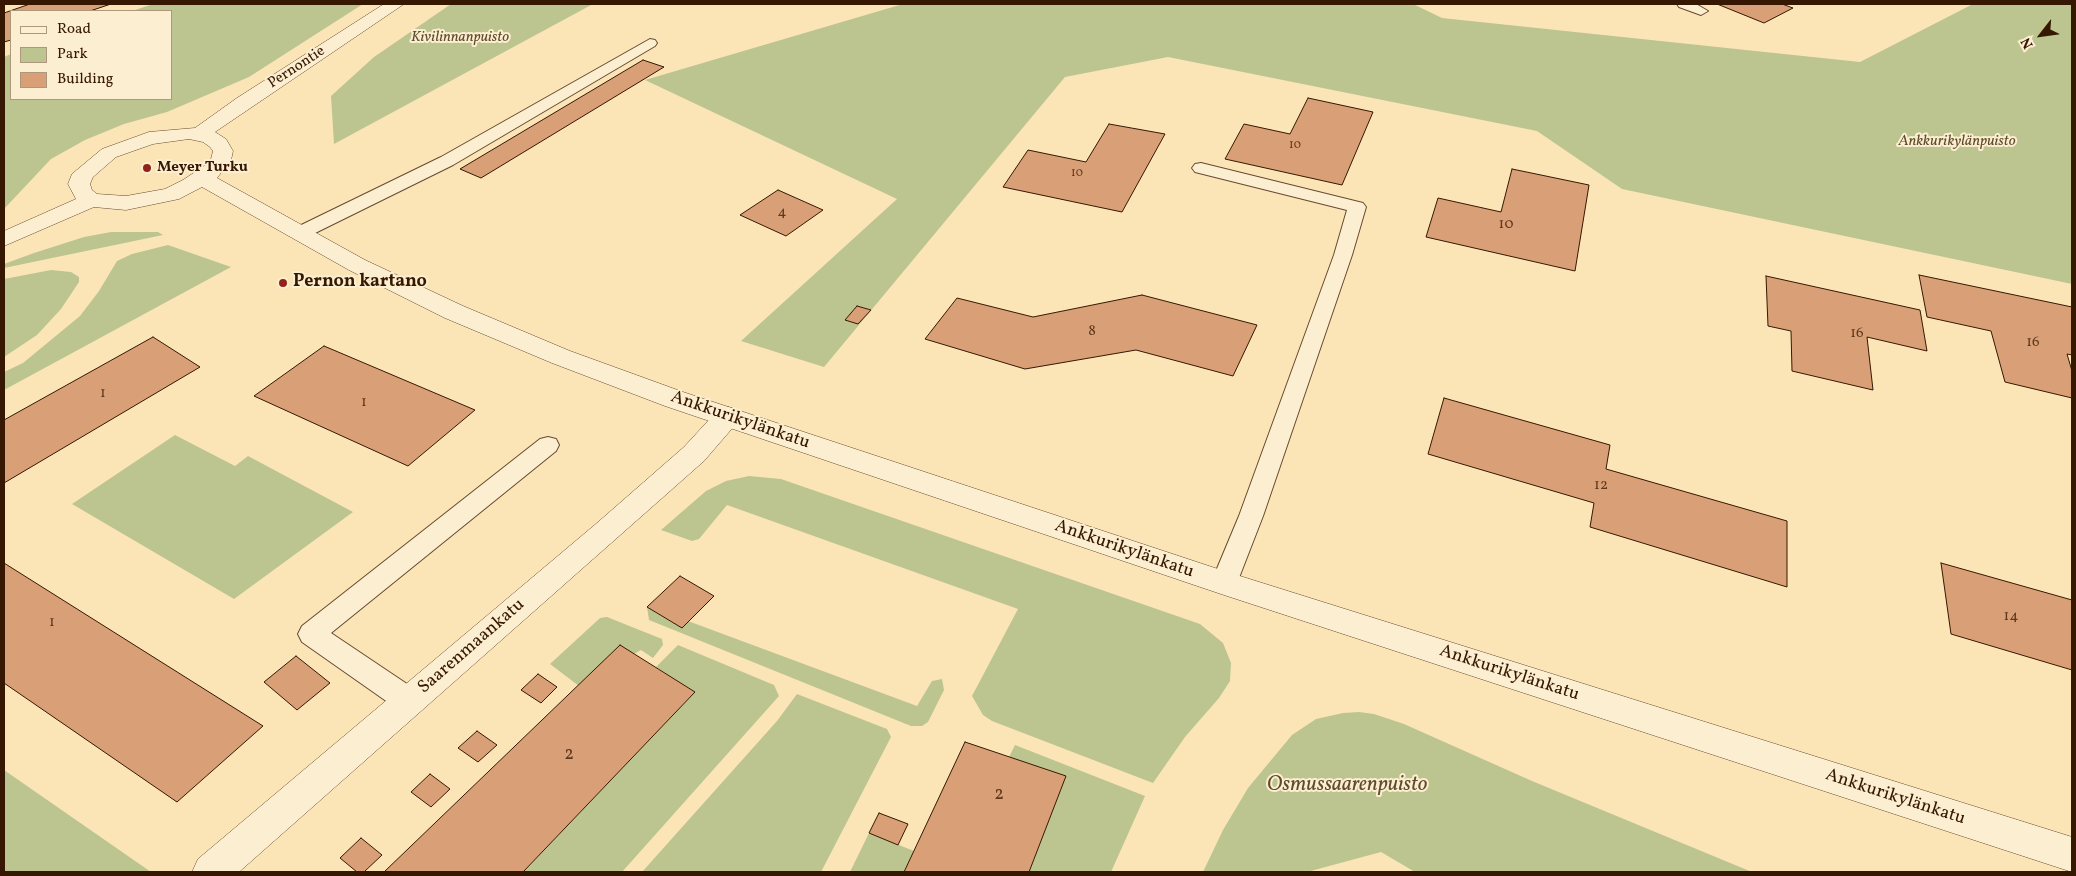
<!DOCTYPE html>
<meta charset="utf-8">
<style>
body{margin:0}
#map{position:relative;width:2076px;height:876px;overflow:hidden;background:#fbe5b7;font-family:Vollkorn,serif}
canvas{display:block}
.frame{position:absolute;inset:0;border:5px solid #361702;pointer-events:none}
.legend{position:absolute;left:10px;top:10px;width:162px;height:90px;box-sizing:border-box;background:#fceed0;border:1px solid #ad987e;margin:0;padding:6px 9px;list-style:none;font-size:15px;color:#361702}
.legend li{display:flex;align-items:center;gap:10px;height:25px}
.legend b{width:25px;border:1px solid #ad987e}
.north{position:absolute;left:2016px;top:10px;width:50px;height:50px;-webkit-text-stroke:4px #fceed0;paint-order:stroke;rotate:240deg;font-size:14px;font-weight:700;line-height:20px;text-align:center;color:#361702}
.north::after{content:'';display:block;margin:auto;width:18px;height:22px;background:#361702;clip-path:polygon(50% 0,100% 100%,50% 72%,0 100%)}
</style>
<div id="map">
<canvas width="2076" height="876"></canvas>
<div class="frame"></div>
<ul class="legend">
<li><b style="height:6px;background:#fceed0"></b>Road</li>
<li><b style="height:14px;background:#bcc590"></b>Park</li>
<li><b style="height:14px;background:#d99f76"></b>Building</li>
</ul>
<div class="north">N</div>
</div>
<script>
const c = document.querySelector('canvas').getContext('2d');
c.lineJoin = 'round';
function paint(path, color) { c.fillStyle = color; c.fill(path, 'evenodd'); }
const poly = rows => new Path2D(rows.map(r => 'M' + r).join(''));
function strokePath(path, color, width, dash) { c.strokeStyle = color; c.lineWidth = width; c.lineCap = dash ? 'butt' : 'round'; c.setLineDash(dash || []); c.stroke(path); }
function write(font, color, halo, rows, align = 'center') {
  c.font = font + ' Vollkorn,serif'; c.lineWidth = 4; c.setLineDash([]); c.textBaseline = 'middle'; c.strokeStyle = halo; c.fillStyle = color; for (const [text, x, y, turn = 0] of rows) {
    c.save(); c.translate(x, y); c.rotate((+turn || 0) * Math.PI / 180); c.textAlign = isNaN(turn) ? turn : align; if (halo) c.strokeText(text, 0, 0); c.fillText(text, 0, 0); c.restore();
  }
}
const green = poly([
 [153,4,363,4,249,77,167,112,124,124,85,140,51,159,4,209,4,57,11,54,11,99,171,99,171,11,132,11],
 [451,4,593,4,334,144,331,96,374,57],
 [903,4,1413,4,1442,18,1860,62,1973,4,2072,4,2072,284,1622,189,1537,131,1168,57,1065,77,824,367,741,341,897,199,645,80],
 [111,232,158,232,163,235,4,268,4,264,34,253,84,237],
 [168,245,231,267,4,390,4,372,23,363,80,316,99,291,117,261,132,254],
 [51,270,71,272,79,277,79,282,61,309,37,335,4,357,4,279],
 [175,435,235,466,248,456,353,512,234,599,72,504],
 [749,476,781,479,1200,624,1223,643,1231,663,1230,681,1219,698,1185,737,1153,783,992,721,983,715,972,696,1018,609,727,505,699,539,692,541,661,530,706,491,726,481],
 [647,607,682,628,688,621,917,706,932,681,942,679,944,690,928,722,922,726,911,726,649,620],
 [607,617,662,639,663,645,653,658,641,650,579,686,550,664,600,618],
 [678,645,774,685,779,696,622,872,523,872,695,692,656,667],
 [797,694,887,729,891,737,821,872,642,872,777,721],
 [1359,712,1374,714,1404,724,1532,781,1752,872,1415,872,1381,852,1307,872,1203,872,1223,830,1248,788,1292,735,1316,719,1343,713],
 [1015,745,1145,796,1111,872,1029,872,1066,776,1009,757],
 [4,770,151,872,4,872],
 [869,833,914,851,904,872,850,872]
]);
const building = poly([
 [30,4,111,4,90,11,11,11,11,40,4,42,4,13,30,4],
 [1717,4,1782,4,1793,8,1764,23,1717,4],
 [643,60,664,67,481,178,460,169,643,60],
 [1308,98,1373,112,1342,185,1225,159,1244,124,1290,134,1308,98],
 [1109,124,1165,134,1122,212,1003,187,1028,150,1086,162,1109,124],
 [1512,169,1589,185,1575,271,1426,237,1438,198,1501,212,1512,169],
 [778,190,823,210,786,236,740,215,778,190],
 [1919,275,2072,307,2072,355,2067,354,2072,371,2072,398,2005,382,1991,331,1927,317,1919,275],
 [1766,276,1920,310,1927,351,1867,337,1873,390,1792,371,1791,331,1768,326,1766,276],
 [1142,295,1257,325,1233,376,1136,350,1025,369,925,339,957,298,1033,317,1142,295],
 [857,306,871,310,858,324,845,320,857,306],
 [153,337,200,367,4,483,4,420,153,337],
 [324,346,475,410,408,466,254,396,324,346],
 [1444,398,1610,445,1606,469,1787,521,1787,587,1590,527,1594,503,1428,454,1444,398],
 [4,563,263,726,177,802,4,683,4,563],
 [1941,563,2072,600,2072,670,1951,634,1941,563],
 [680,576,714,596,682,628,647,607,680,576],
 [620,645,695,692,523,872,384,872,620,645],
 [296,656,330,683,297,710,264,682,296,656],
 [538,674,557,687,541,703,521,690,538,674],
 [477,731,497,745,478,762,458,748,477,731],
 [965,742,1066,776,1029,872,904,872,965,742],
 [430,774,450,789,431,807,411,792,430,774],
 [879,813,908,824,898,845,869,833,879,813],
 [361,838,382,855,364,872,357,872,340,858,361,838]
]);
const service = poly([
 [1677,4,1696,4,1708,11,1701,15,1679,7,1677,4],
 [650,39,655,40,657,43,655,46,453,165,307,237,293,237,291,233,293,229,441,157,650,39],
 [1201,163,1363,203,1366,207,1352,255,1263,516,1237,583,1233,590,1224,593,1215,590,1211,583,1239,516,1334,255,1347,210,1195,172,1192,168,1195,164,1201,163],
 [548,437,556,439,559,445,556,451,331,633,419,692,423,701,419,710,409,713,399,710,302,642,298,634,302,626,540,439,548,437]
]);
const minor = poly([
 [728,407,738,410,742,417,704,461,239,872,192,872,198,859,597,523,684,447,718,410,728,407]
]);
const tertiary = poly([
 [384,4,404,4,215,132,226,139,233,151,231,160,217,178,365,260,463,306,570,351,683,392,1224,571,2072,837,2072,872,1224,595,665,406,552,363,445,318,349,270,202,187,179,199,126,210,94,207,4,246,4,231,76,199,68,184,72,174,102,149,149,132,195,128,237,98,384,4],
 [189,139,203,142,210,147,213,151,211,159,204,166,183,180,165,189,126,196,97,194,92,190,90,184,93,177,116,157,153,144,189,139]
]);
const markers = [
 [147,168,5,"#8f2418"],
 [283,283,5,"#8f2418"]
];
const farNumbernames = [
 ["10",1295,146],
 ["10",1077,174]
];
const farParknames = [
 ["Kivilinnanpuisto",460,38],
 ["Ankkurikylänpuisto",1957,142]
];
const farStreetnames = [
 ["Pernontie",297,68,-33]
];
const farPoinames = [
 ["Meyer Turku",157,168]
];
const numberNames = [
 ["4",782,213],
 ["10",1506,225],
 ["8",1092,332],
 ["16",1857,334],
 ["16",2033,343],
 ["1",103,394],
 ["1",364,403],
 ["12",1601,486],
 ["14",2011,617],
 ["1",52,623]
];
const poiNames = [
 ["Pernon kartano",293,283]
];
const streetNames = [
 ["Ankkurikylänkatu",740,421,19],
 ["Ankkurikylänkatu",1124,550,19],
 ["Saarenmaankatu",472,647,-41],
 ["Ankkurikylänkatu",1509,674,18],
 ["Ankkurikylänkatu",1895,798,18]
];
const nearNumbernames = [
 ["2",569,756],
 ["2",999,796]
];
const nearParknames = [
 ["Osmussaarenpuisto",1347,786]
];
paint(green, '#bcc590');
paint(building, '#d99f76');
strokePath(building, '#361702', 1);
strokePath(service, '#674a2f', 2);
strokePath(minor, '#674a2f', 1);
strokePath(tertiary, '#674a2f', 1);
paint(service, '#fceed0');
paint(minor, '#fceed0');
paint(tertiary, '#fceed0');
for (const [x, y, r, color] of markers) { const dot = new Path2D(); dot.arc(x, y, r, 0, 2 * Math.PI); c.fillStyle = color; c.fill(dot); strokePath(dot, '#fceed0', 2); }
write('12px', '#5f391f', null, farNumbernames);
write('italic 15px', '#5e4b2d', '#fceed0', farParknames);
write('15px', '#361702', '#fceed0', farStreetnames);
write('bold 15px', '#361702', '#fceed0', farPoinames, 'left');
write('15px', '#5f391f', null, numberNames);
write('bold 18px', '#361702', '#fceed0', poiNames, 'left');
write('18px', '#361702', '#fceed0', streetNames);
write('18px', '#5f391f', null, nearNumbernames);
write('italic 21px', '#5e4b2d', '#fceed0', nearParknames);
</script>
